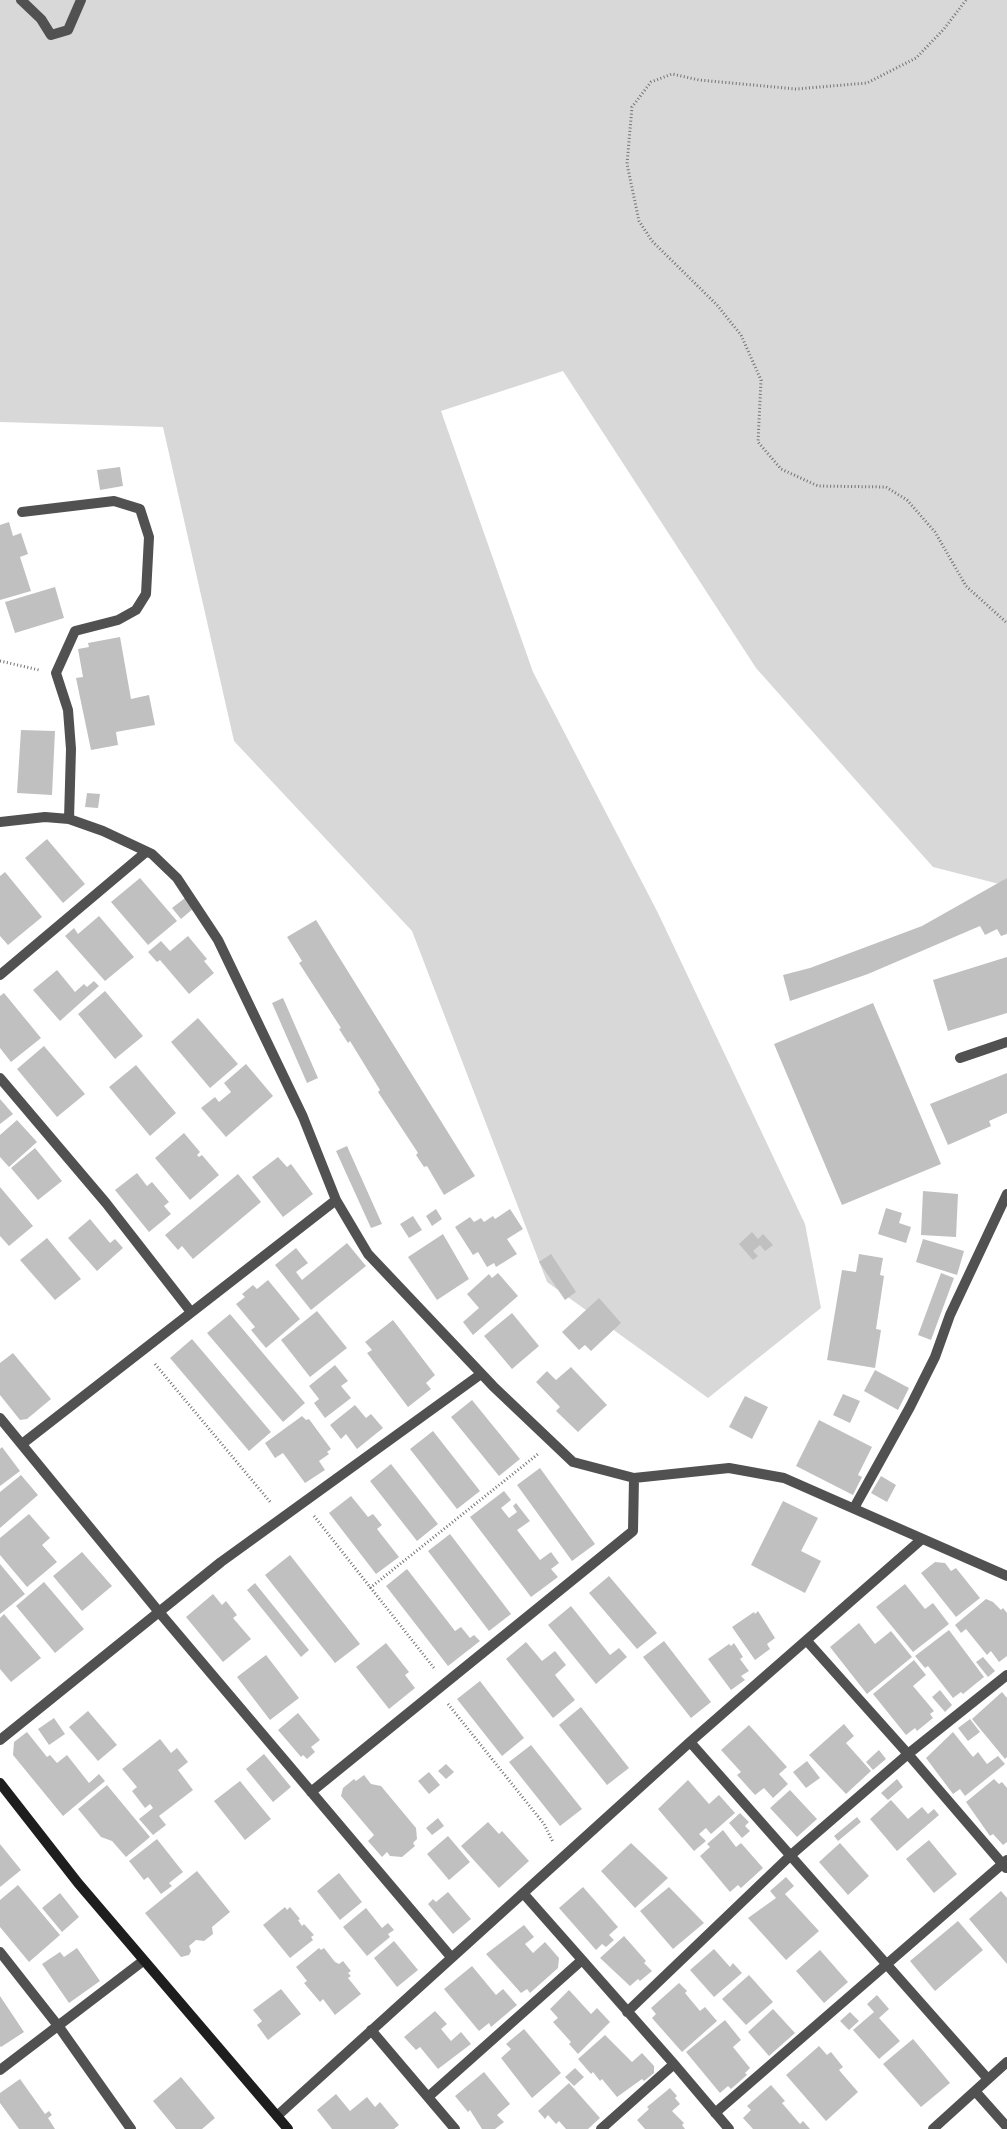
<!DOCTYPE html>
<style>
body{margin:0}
canvas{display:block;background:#fff}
</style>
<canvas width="1007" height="2129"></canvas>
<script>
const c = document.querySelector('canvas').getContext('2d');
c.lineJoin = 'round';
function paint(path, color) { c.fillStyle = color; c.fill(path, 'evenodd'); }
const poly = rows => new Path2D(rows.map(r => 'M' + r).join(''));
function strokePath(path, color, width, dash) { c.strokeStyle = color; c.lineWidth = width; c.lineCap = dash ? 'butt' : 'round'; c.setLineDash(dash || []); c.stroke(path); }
const green = poly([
 [0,0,1007,0,1007,886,933,867,756,668,563,371,441,411,533,672,658,913,805,1224,821,1308,708,1398,547,1282,412,931,234,741,163,427,0,422]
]);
const building = poly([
 [120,467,123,486,100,490,97,470],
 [9,522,13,536,21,533,28,554,20,557,31,591,0,600,0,525],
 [55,587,64,618,15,633,5,602],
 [120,637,131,699,149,695,155,725,116,732,118,745,91,750,76,678,83,677,78,649,89,647,88,643],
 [21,730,55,731,52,795,17,793],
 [87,793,100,794,98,808,85,807],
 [47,839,85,884,63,903,25,858],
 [5,872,42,917,8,945,0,936,0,876],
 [140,878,177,921,148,945,111,902],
 [1007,878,1007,934,1001,936,997,929,985,935,980,926,868,974,790,1001,783,975,810,968,922,926],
 [185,898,194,908,181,919,172,908],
 [99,916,134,957,105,981,65,936,74,928,78,934],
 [316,920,475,1176,444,1195,427,1166,424,1167,416,1155,418,1153,378,1092,380,1090,350,1041,348,1043,339,1029,341,1028,299,963,302,961,287,937],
 [188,936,207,959,204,961,214,973,189,994,160,960,157,962,148,952,161,941,170,951],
 [1007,957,1007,1013,948,1031,933,980],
 [57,970,75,992,84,984,87,987,94,981,99,986,60,1021,33,990],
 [105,991,143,1036,115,1059,78,1014],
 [4,993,41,1038,11,1062,0,1048,0,996],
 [283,998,318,1078,307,1083,272,1003],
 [873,1003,941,1164,842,1205,774,1044],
 [198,1018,238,1064,210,1088,171,1042],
 [44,1046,85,1094,57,1117,17,1069],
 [246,1064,273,1096,226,1137,201,1108,215,1097,219,1102,231,1092,224,1083],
 [136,1065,176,1113,150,1136,109,1087],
 [1007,1073,1007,1113,989,1121,991,1126,948,1145,930,1104],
 [0,1099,13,1114,0,1124],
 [17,1120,37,1142,9,1167,0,1157,0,1135],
 [184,1133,200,1152,197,1155,199,1157,202,1155,219,1175,190,1200,155,1158],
 [347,1146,382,1224,371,1228,336,1151],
 [35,1148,62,1181,38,1200,11,1168],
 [278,1157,287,1167,291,1164,313,1194,283,1217,252,1177],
 [137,1173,147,1186,152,1182,169,1202,164,1206,171,1214,149,1232,115,1190],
 [238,1174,261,1202,193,1259,182,1246,178,1250,165,1235],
 [0,1187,33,1226,9,1246,0,1236],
 [923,1191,958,1194,956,1237,921,1235],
 [886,1208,902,1213,899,1223,911,1227,906,1243,878,1234],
 [436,1209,442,1219,432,1226,426,1216],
 [510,1209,523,1229,507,1239,517,1254,496,1267,494,1263,487,1267,478,1252,473,1255,455,1227,470,1217,474,1222,481,1218,484,1222,493,1216,495,1219],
 [413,1216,422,1230,409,1238,400,1224],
 [90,1219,110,1243,115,1239,123,1248,97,1271,68,1238],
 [752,1232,758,1239,763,1234,773,1245,765,1251,760,1245,753,1251,758,1256,753,1260,739,1244],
 [443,1234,469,1279,437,1300,408,1257],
 [47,1238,81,1279,55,1300,20,1260],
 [923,1239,964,1251,957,1275,916,1262],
 [347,1243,366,1266,311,1310,275,1265,296,1248,308,1263,296,1272,302,1280],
 [551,1254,576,1292,565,1300,539,1262],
 [859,1254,883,1258,880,1275,884,1276,876,1329,881,1330,875,1368,827,1360,842,1270,856,1272],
 [498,1273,518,1296,473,1335,463,1322,479,1308,467,1294,489,1274,492,1278],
 [941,1273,954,1278,931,1340,918,1335],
 [268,1280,300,1319,266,1348,251,1330,255,1327,236,1304,245,1297,242,1294,253,1285,257,1289],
 [599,1298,621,1323,591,1351,585,1345,579,1350,562,1332],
 [317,1311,347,1348,310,1377,281,1340],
 [512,1313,539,1346,512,1369,484,1336],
 [230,1314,305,1403,283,1422,207,1333],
 [393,1320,435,1375,426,1383,431,1389,408,1407,367,1353,372,1350,365,1342],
 [192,1339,271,1432,249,1451,170,1358],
 [13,1353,51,1399,27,1419,20,1420,0,1395,0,1363],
 [335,1365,348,1381,341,1386,351,1398,325,1418,314,1403,319,1399,309,1386],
 [571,1367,607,1405,578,1432,556,1411,560,1407,536,1382,547,1371,556,1380],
 [875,1370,909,1388,898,1410,864,1391],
 [843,1394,860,1401,850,1423,833,1415],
 [745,1396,768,1407,752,1439,729,1427],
 [472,1400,520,1459,499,1476,451,1417],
 [355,1405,366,1418,371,1414,383,1428,357,1449,346,1434,341,1439,330,1425],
 [302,1416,306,1420,309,1419,331,1449,327,1452,329,1454,319,1461,325,1470,305,1483,283,1453,275,1458,265,1443],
 [819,1420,872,1447,858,1475,862,1477,853,1495,796,1466],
 [433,1431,480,1491,457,1509,410,1449],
 [2,1447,20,1471,0,1486,0,1449],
 [391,1464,438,1524,417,1541,370,1481],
 [540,1468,595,1544,572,1561,517,1485],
 [21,1475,38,1495,0,1528,0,1492],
 [881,1476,896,1485,887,1502,871,1493],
 [504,1491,511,1500,501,1508,509,1518,517,1512,513,1506,516,1503,530,1521,517,1530,540,1560,551,1552,559,1563,551,1569,558,1577,531,1597,470,1517],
 [351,1496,368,1517,373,1514,382,1525,377,1529,399,1557,376,1574,329,1513],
 [783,1501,818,1518,801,1551,821,1561,805,1593,751,1565],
 [29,1514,50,1538,42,1545,57,1562,27,1587,0,1555,0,1538],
 [450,1534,511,1614,489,1631,428,1551],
 [82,1552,112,1586,82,1611,53,1576],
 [290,1555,360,1644,335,1663,265,1575],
 [935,1562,945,1563,951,1571,956,1568,980,1598,956,1617,921,1573],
 [0,1564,25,1594,0,1614],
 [407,1569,455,1631,461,1627,470,1638,474,1635,480,1641,448,1666,386,1586],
 [609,1576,657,1633,637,1649,589,1593],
 [44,1582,84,1629,55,1653,16,1606],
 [255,1583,309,1650,301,1657,247,1590],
 [905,1584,925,1609,933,1603,949,1624,913,1652,876,1607],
 [213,1594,222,1605,226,1601,237,1615,233,1618,251,1639,223,1662,186,1617],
 [986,1599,993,1602,1001,1610,1003,1608,1007,1613,1007,1656,999,1662,991,1651,987,1655,966,1629,961,1633,955,1625],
 [571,1606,610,1655,619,1648,627,1657,596,1684,548,1625],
 [758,1611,775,1638,767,1644,770,1649,755,1660,732,1627,754,1612,755,1614],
 [4,1614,41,1658,11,1682,0,1669,0,1618],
 [859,1623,875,1644,891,1631,912,1657,867,1694,830,1647],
 [949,1630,984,1677,963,1694,961,1692,953,1698,928,1666,925,1668,915,1656],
 [664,1641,711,1702,691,1718,643,1657],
 [526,1642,542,1661,555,1651,566,1665,555,1675,575,1700,553,1718,506,1659],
 [386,1643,409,1672,405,1675,415,1688,389,1709,356,1667],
 [734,1643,743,1657,740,1659,749,1671,741,1676,745,1680,731,1690,708,1659,729,1644,731,1646],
 [266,1655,299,1698,270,1720,237,1677],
 [983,1657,995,1671,988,1677,976,1662],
 [914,1660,926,1675,913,1686,934,1711,930,1714,933,1718,917,1731,915,1728,906,1735,873,1694],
 [480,1681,524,1738,502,1756,457,1699],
 [940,1690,952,1705,945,1712,932,1697],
 [1002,1692,1007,1698,1007,1757,1005,1759,972,1719],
 [581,1707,629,1768,607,1785,559,1725],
 [88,1711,117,1745,98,1761,69,1727],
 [298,1713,320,1740,311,1747,315,1752,307,1759,303,1755,301,1757,278,1730],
 [54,1718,65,1734,49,1745,38,1729],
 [970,1719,980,1732,968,1741,958,1728],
 [844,1724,854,1736,846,1743,871,1771,846,1794,809,1755],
 [749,1725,787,1767,779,1774,788,1784,773,1798,764,1788,755,1795,737,1775,741,1772,721,1750],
 [27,1732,47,1757,50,1755,57,1763,67,1755,89,1783,99,1774,105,1781,63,1816,13,1755,14,1742],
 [953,1732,973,1757,978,1752,987,1764,998,1756,1005,1764,965,1796,960,1789,953,1794,926,1758],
 [160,1739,171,1753,177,1748,188,1762,178,1770,193,1790,159,1816,166,1825,153,1835,139,1819,153,1808,150,1804,145,1808,132,1791,137,1787,122,1769],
 [531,1745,582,1809,560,1826,509,1762],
 [879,1750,886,1759,873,1770,866,1762],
 [264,1754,291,1787,273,1802,246,1769],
 [807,1761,820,1778,806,1788,793,1772],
 [446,1764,454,1772,446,1779,438,1771],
 [429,1772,440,1785,429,1794,418,1781],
 [364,1775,371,1784,381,1786,416,1828,417,1839,413,1843,415,1846,402,1857,390,1856,387,1852,382,1857,368,1841,374,1835,341,1796,343,1788,354,1779,356,1781],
 [897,1779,903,1787,888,1800,881,1793],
 [994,1779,999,1784,1002,1782,1007,1788,1007,1842,1003,1845,993,1834,990,1836,966,1802],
 [688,1780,709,1804,719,1795,735,1813,711,1834,706,1828,699,1834,706,1841,694,1851,658,1809],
 [240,1781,271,1819,245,1840,214,1801],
 [107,1785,150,1837,126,1857,112,1841,101,1837,78,1809],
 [790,1790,817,1819,797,1837,770,1808],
 [891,1800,908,1819,922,1807,928,1814,934,1809,939,1815,897,1851,870,1819],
 [740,1813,749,1822,745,1826,750,1831,742,1838,729,1823],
 [857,1817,861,1822,838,1841,834,1836],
 [438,1818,444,1826,432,1835,426,1828],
 [488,1822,499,1834,502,1831,529,1861,499,1888,461,1846],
 [723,1830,736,1847,741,1843,763,1868,741,1888,738,1885,730,1892,700,1856,710,1847,707,1844],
 [448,1836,470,1862,449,1880,427,1854],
 [157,1839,183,1872,169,1883,172,1886,161,1894,148,1877,144,1880,129,1861],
 [929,1840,957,1874,934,1893,906,1859],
 [631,1843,668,1878,635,1908,601,1871],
 [840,1843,869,1876,848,1895,819,1862],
 [0,1844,21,1870,0,1887],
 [197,1871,230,1912,212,1927,213,1934,204,1941,196,1940,189,1946,191,1951,189,1955,181,1957,145,1913],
 [339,1873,362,1902,340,1920,317,1891],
 [786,1877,794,1886,785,1894,819,1931,786,1960,748,1918,776,1898,770,1891],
 [18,1885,60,1935,29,1962,0,1927,0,1900],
 [583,1887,618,1927,609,1935,614,1940,606,1947,602,1944,596,1950,559,1908],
 [669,1887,704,1923,673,1949,640,1911],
 [1001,1891,1007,1898,1007,1964,969,1919],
 [448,1892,471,1919,453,1934,428,1904,433,1899,436,1902],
 [60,1893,79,1917,62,1932,42,1908],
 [285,1907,287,1910,290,1907,300,1919,298,1920,302,1926,304,1924,314,1935,311,1937,313,1940,290,1958,263,1925],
 [366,1908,382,1928,388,1923,394,1930,388,1934,390,1937,367,1956,343,1927],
 [958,1921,983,1950,935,1991,910,1961],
 [524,1925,534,1937,525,1944,533,1953,545,1942,559,1958,558,1968,530,1993,527,1989,521,1993,486,1954],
 [624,1936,646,1961,644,1963,652,1971,640,1981,638,1979,630,1986,600,1958],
 [394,1941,418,1970,397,1987,374,1958],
 [77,1948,100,1981,69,2003,42,1964,60,1952,64,1957],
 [319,1948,321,1950,324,1948,335,1962,339,1964,343,1961,351,1971,348,1973,351,1976,348,1978,361,1994,335,2015,323,1999,320,2002,304,1983,307,1981,296,1967],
 [714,1949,730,1967,733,1963,742,1973,714,1997,690,1970],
 [820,1950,848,1982,824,2003,796,1971],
 [472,1966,496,1995,503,1989,517,2005,491,2027,489,2023,479,2031,444,1989],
 [749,1975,773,2002,746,2025,722,1999],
 [679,1983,687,1991,685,1993,700,2011,705,2007,717,2021,682,2052,652,2018,656,2014,651,2008],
 [281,1989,301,2014,268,2040,257,2025,262,2021,253,2010],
 [569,1990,591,2014,597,2008,610,2022,578,2054,569,2044,571,2042,553,2022,558,2018,550,2009],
 [877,1995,889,2009,879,2018,900,2041,879,2059,853,2030,874,2012,867,2004],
 [0,1996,24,2032,1,2047,0,2046],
 [773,2009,795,2033,769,2056,748,2032],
 [435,2011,447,2024,441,2029,451,2041,461,2032,471,2044,438,2069,420,2047,416,2050,404,2037],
 [850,2012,859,2021,849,2030,840,2021],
 [725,2020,741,2040,733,2047,750,2068,745,2073,747,2075,731,2089,728,2086,720,2093,686,2052],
 [524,2029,561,2073,532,2098,501,2058,511,2049,506,2044],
 [605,2035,632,2062,642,2053,654,2066,654,2073,644,2081,642,2079,617,2097,602,2079,600,2081,593,2072,591,2074,578,2059],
 [913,2039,950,2083,921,2107,883,2064],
 [819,2046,827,2055,831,2052,843,2067,839,2070,858,2092,826,2121,786,2075],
 [575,2068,584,2077,574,2086,565,2077],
 [484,2072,510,2104,497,2115,504,2122,495,2129,482,2129,470,2110,468,2112,455,2096],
 [181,2077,215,2118,202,2129,176,2129,153,2101],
 [20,2079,45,2114,49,2111,52,2115,48,2118,55,2129,19,2129,0,2103,0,2093],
 [569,2083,600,2118,588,2129,566,2129,559,2121,556,2124,548,2115,545,2119,538,2111],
 [771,2085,785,2101,782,2103,800,2124,803,2121,810,2129,753,2129,743,2118,751,2110,747,2106],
 [670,2088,677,2096,675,2098,680,2104,672,2111,684,2123,682,2125,685,2129,645,2129,637,2120,649,2109,647,2107],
 [336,2094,350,2111,367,2097,375,2107,380,2102,399,2125,394,2129,332,2129,317,2110]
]);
const path = poly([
 [966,0,944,29,916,58,867,83,796,89,699,80,672,74,651,82,632,107,627,164,639,221,652,241,717,305,741,335,761,380,758,442,781,469,818,486,886,487,907,500,935,532,966,586,1007,623],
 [0,661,39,670],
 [155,1364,271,1503],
 [314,1516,434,1668],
 [370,1588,538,1454],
 [448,1704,544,1824,553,1842]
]);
const lane = poly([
 [854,1508,910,1407,935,1357,950,1315,1007,1194]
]);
const street = poly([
 [21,0,41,19,51,35,68,30,81,0],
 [22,512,114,501,140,509,149,537,146,594,136,610,118,620,75,631,56,673,68,710,71,749,69,819],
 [0,822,45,817,69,819,103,831,152,854,177,878,218,940,303,1117,336,1200,368,1254,493,1386,573,1462,634,1478,729,1468,784,1478,1007,1576],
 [0,975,146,852],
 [960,1058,1007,1042],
 [0,1078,106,1203,191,1312],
 [0,1418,159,1612,451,1957],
 [22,1444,336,1200],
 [807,1641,908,1754,1006,1868],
 [0,1740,221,1562,481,1374],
 [690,1742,988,2079],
 [311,1792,633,1531,634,1478],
 [523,1893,674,2064,729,2129],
 [0,1952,59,2027,131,2129],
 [627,2012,791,1855,908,1754,1007,1675],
 [371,2030,455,2129],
 [0,2070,143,1961],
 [975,2091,1007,2127],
 [428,2097,582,1960],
 [715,2113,1007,1860],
 [277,2116,690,1742,922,1539],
 [601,2129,674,2064],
 [933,2129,1007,2062]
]);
const secondary = poly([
 [0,1783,78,1883,288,2129]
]);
paint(green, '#d8d8d8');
paint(building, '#c0c0c0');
strokePath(path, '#737373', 3, [1, 2.5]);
strokePath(lane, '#515151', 10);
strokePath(street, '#515151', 10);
strokePath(secondary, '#1e1e1e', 10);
</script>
